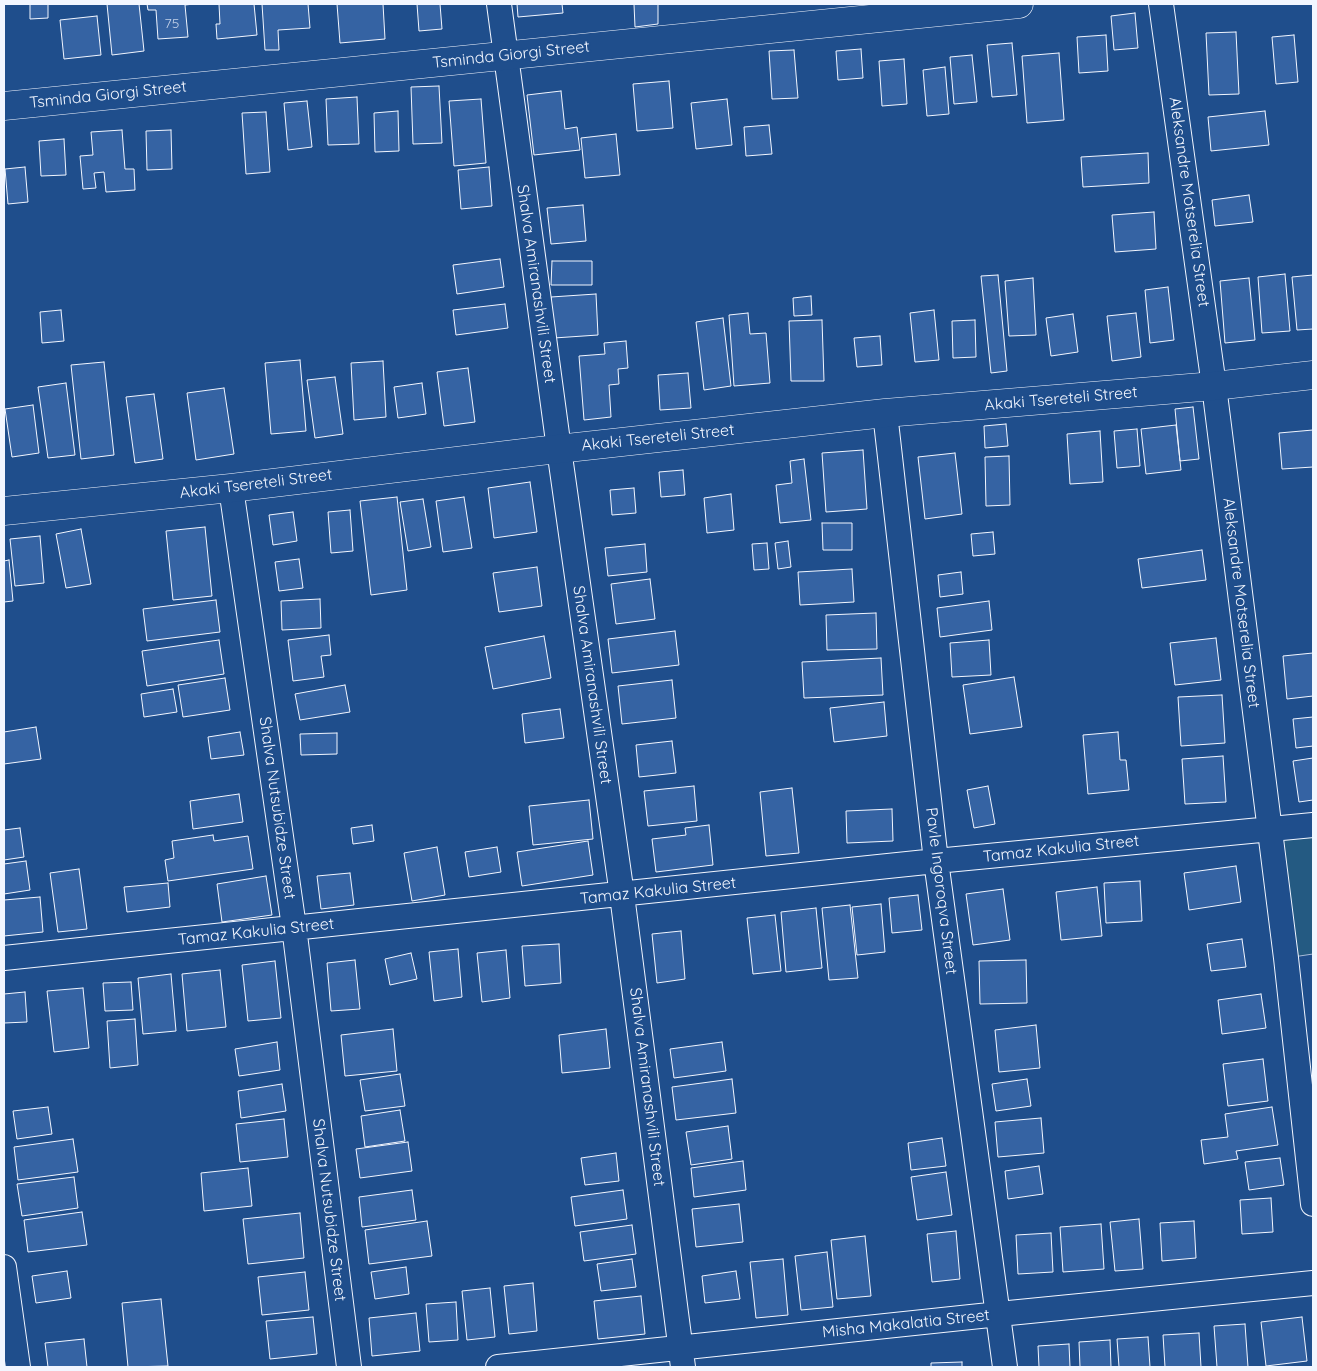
<!DOCTYPE html>
<style>
body{margin:0}
#map{position:relative;width:1317px;height:1371px;overflow:hidden;background:#1f4e8c;font-family:Quicksand,sans-serif}
canvas{display:block}
.frame{position:absolute;inset:0;border:5px solid #f2f6ff;pointer-events:none}
</style>
<div id="map">
<canvas width="1317" height="1371"></canvas>
<div class="frame"></div>
</div>
<script>
const c = document.querySelector('canvas').getContext('2d');
c.lineJoin = 'round';
function paint(path, color) { c.fillStyle = color; c.fill(path, 'evenodd'); }
const poly = rows => new Path2D(rows.map(r => 'M' + r).join(''));
function strokePath(path, color, width, dash) { c.strokeStyle = color; c.lineWidth = width; c.lineCap = dash ? 'butt' : 'round'; c.setLineDash(dash || []); c.stroke(path); }
function write(font, color, halo, rows, align = 'center') {
  c.font = font + ' Quicksand,sans-serif'; c.lineWidth = 4; c.setLineDash([]); c.textBaseline = 'middle'; c.strokeStyle = halo; c.fillStyle = color; for (const [text, x, y, turn = 0] of rows) {
    c.save(); c.translate(x, y); c.rotate((+turn || 0) * Math.PI / 180); c.textAlign = isNaN(turn) ? turn : align; if (halo) c.strokeText(text, 0, 0); c.fillText(text, 0, 0); c.restore();
  }
}
const green = poly([
 [1313,825,1313,954,1286,958,1270,829,1313,825]
]);
const building = poly([
 [30,4,48,4,48,18,30,19,30,4],
 [107,4,139,4,144,51,112,55,107,4],
 [147,4,194,4,185,5,188,37,158,39,156,10,148,10,147,4],
 [219,4,254,4,257,35,217,39,216,24,220,24,219,4],
 [262,4,308,4,310,28,278,30,279,50,265,50,262,4],
 [337,4,383,4,385,39,340,43,337,4],
 [417,4,440,4,442,29,419,31,417,4],
 [517,4,562,4,563,13,518,17,517,4],
 [634,4,658,4,658,24,635,27,634,4],
 [1135,13,1138,48,1114,50,1111,16,1135,13],
 [97,16,101,55,64,59,60,20,97,16],
 [1236,32,1239,94,1209,95,1206,33,1236,32],
 [1106,35,1108,71,1079,73,1077,37,1106,35],
 [1294,35,1298,82,1276,84,1272,37,1294,35],
 [1012,43,1017,95,992,97,987,45,1012,43],
 [861,49,863,78,838,80,836,51,861,49],
 [794,50,798,98,772,99,769,51,794,50],
 [1059,53,1064,120,1027,123,1022,56,1059,53],
 [972,55,977,102,954,104,950,57,972,55],
 [904,59,907,104,882,106,879,61,904,59],
 [945,67,949,114,927,116,923,70,945,67],
 [669,81,673,128,637,131,633,84,669,81],
 [439,86,442,143,413,144,411,87,439,86],
 [561,91,565,129,577,127,580,150,534,155,527,95,561,91],
 [357,97,359,144,328,145,326,99,357,97],
 [481,99,486,163,454,166,449,101,481,99],
 [727,99,732,145,696,149,691,103,727,99],
 [307,101,312,147,288,150,284,103,307,101],
 [398,111,399,151,375,152,374,113,398,111],
 [1265,111,1269,145,1211,151,1208,117,1265,111],
 [266,112,270,172,246,174,242,113,266,112],
 [769,125,772,154,746,156,744,127,769,125],
 [122,130,125,169,134,169,135,190,106,192,104,172,94,173,96,188,83,189,80,156,93,155,91,132,122,130],
 [171,130,172,169,147,170,146,131,171,130],
 [616,134,620,175,585,178,581,138,616,134],
 [64,139,66,175,41,176,39,141,64,139],
 [1148,153,1149,183,1083,187,1081,157,1148,153],
 [25,167,28,202,8,204,5,169,25,167],
 [489,167,492,206,461,209,458,170,489,167],
 [1249,195,1253,222,1215,226,1212,200,1249,195],
 [583,205,586,241,551,244,547,208,583,205],
 [1154,212,1156,249,1115,252,1112,215,1154,212],
 [500,259,504,287,457,294,453,265,500,259],
 [552,261,592,261,592,285,551,285,552,261],
 [1285,274,1290,331,1262,333,1258,277,1285,274],
 [998,275,1007,371,991,373,981,276,998,275],
 [1313,275,1313,329,1297,330,1292,277,1313,275],
 [1033,278,1036,335,1009,336,1005,281,1033,278],
 [1249,278,1255,340,1225,343,1220,281,1249,278],
 [1168,287,1174,340,1150,343,1145,290,1168,287],
 [596,294,598,335,554,338,551,297,596,294],
 [811,296,812,315,794,316,793,298,811,296],
 [505,304,508,328,456,335,453,310,505,304],
 [61,310,64,341,42,343,40,312,61,310],
 [934,310,939,360,915,362,910,313,934,310],
 [748,313,750,334,766,333,770,383,734,386,729,315,748,313],
 [1136,313,1141,357,1112,361,1107,316,1136,313],
 [1073,314,1078,352,1051,356,1046,318,1073,314],
 [723,318,731,386,704,390,696,322,723,318],
 [822,320,824,381,791,381,789,321,822,320],
 [975,320,976,357,953,358,952,321,975,320],
 [880,336,882,365,857,367,854,338,880,336],
 [626,341,628,368,618,369,619,384,609,385,611,417,584,420,579,356,605,354,604,343,626,341],
 [300,360,306,431,271,434,265,363,300,360],
 [383,361,386,417,354,420,351,363,383,361],
 [104,362,114,455,81,459,71,365,104,362],
 [468,368,475,422,444,426,437,372,468,368],
 [688,373,691,408,660,410,658,375,688,373],
 [335,377,343,434,315,438,307,380,335,377],
 [66,383,75,455,48,458,38,387,66,383],
 [422,383,426,414,398,418,394,387,422,383],
 [224,388,234,454,196,460,187,393,224,388],
 [154,394,163,459,135,463,126,397,154,394],
 [33,405,39,453,12,457,5,409,33,405],
 [1193,407,1199,459,1180,461,1175,409,1193,407],
 [1006,424,1008,446,985,448,984,426,1006,424],
 [1176,425,1181,470,1146,474,1141,429,1176,425],
 [1137,429,1140,466,1117,468,1114,431,1137,429],
 [1313,430,1313,467,1282,469,1279,433,1313,430],
 [1100,431,1103,482,1070,484,1067,434,1100,431],
 [863,450,867,509,826,512,822,453,863,450],
 [955,453,962,514,925,519,918,457,955,453],
 [1009,456,1010,505,986,506,985,457,1009,456],
 [804,459,811,520,780,523,776,485,792,483,790,461,804,459],
 [683,470,685,495,661,497,659,472,683,470],
 [530,482,537,532,494,538,488,488,530,482],
 [634,488,636,513,612,515,610,490,634,488],
 [731,494,734,530,707,533,704,498,731,494],
 [397,497,407,590,371,595,360,501,397,497],
 [464,497,472,548,443,552,436,501,464,497],
 [423,499,431,547,408,551,400,502,423,499],
 [350,510,353,551,331,553,328,512,350,510],
 [293,512,297,541,273,545,269,515,293,512],
 [822,523,852,523,852,550,823,550,822,523],
 [205,527,212,596,173,600,166,531,205,527],
 [81,529,91,584,66,588,56,534,81,529],
 [993,532,995,554,973,556,971,534,993,532],
 [40,536,44,583,15,586,10,539,40,536],
 [788,541,791,567,778,569,775,543,788,541],
 [767,543,769,569,754,570,752,544,767,543],
 [645,544,647,572,608,576,605,548,645,544],
 [1202,550,1206,580,1142,588,1138,559,1202,550],
 [299,559,303,588,279,591,275,562,299,559],
 [9,560,13,601,4,602,4,561,9,560],
 [537,567,542,606,499,612,493,573,537,567],
 [852,569,854,602,800,605,798,572,852,569],
 [961,572,963,594,940,597,938,575,961,572],
 [650,579,655,619,616,624,611,584,650,579],
 [320,599,321,628,282,630,281,601,320,599],
 [216,600,220,632,147,641,143,609,216,600],
 [989,601,992,630,940,637,937,608,989,601],
 [876,613,877,649,827,650,826,615,876,613],
 [675,631,679,665,612,673,608,639,675,631],
 [329,635,331,655,321,656,324,677,293,681,288,640,329,635],
 [544,636,551,678,493,689,485,647,544,636],
 [1216,638,1221,680,1175,685,1170,643,1216,638],
 [219,640,224,674,147,686,142,651,219,640],
 [989,640,991,675,952,677,950,643,989,640],
 [1313,653,1313,696,1287,699,1283,656,1313,653],
 [881,658,883,695,804,698,802,662,881,658],
 [1014,677,1022,727,970,734,963,685,1014,677],
 [225,678,230,710,183,717,178,685,225,678],
 [672,680,676,718,622,724,618,686,672,680],
 [345,685,350,712,300,720,295,694,345,685],
 [173,689,177,712,144,717,141,694,173,689],
 [1222,695,1225,743,1181,746,1178,697,1222,695],
 [884,702,887,736,834,742,830,708,884,702],
 [560,709,564,738,525,743,522,714,560,709],
 [1313,717,1313,746,1296,748,1293,719,1313,717],
 [36,727,41,759,4,764,4,732,36,727],
 [240,732,244,755,211,759,208,737,240,732],
 [1118,732,1120,760,1126,760,1129,790,1088,794,1083,735,1118,732],
 [337,733,337,754,301,755,300,734,337,733],
 [672,741,676,773,639,777,636,745,672,741],
 [1223,756,1226,802,1185,804,1182,759,1223,756],
 [1313,758,1313,800,1299,802,1293,761,1313,758],
 [694,786,697,821,648,826,644,791,694,786],
 [988,786,995,824,974,828,967,790,988,786],
 [792,788,799,853,766,856,760,792,792,788],
 [239,794,243,822,193,829,190,801,239,794],
 [589,800,593,839,533,845,529,806,589,800],
 [892,809,893,841,847,843,846,811,892,809],
 [372,825,374,841,353,844,351,828,372,825],
 [709,825,713,865,656,872,652,839,686,835,685,828,709,825],
 [20,828,24,857,4,860,4,830,20,828],
 [213,835,214,841,248,836,253,869,168,881,165,860,174,858,172,841,213,835],
 [588,841,593,875,522,886,517,852,588,841],
 [437,847,445,895,412,901,404,853,437,847],
 [497,847,501,872,469,877,465,852,497,847],
 [26,861,30,890,4,894,4,864,26,861],
 [1236,866,1241,902,1189,910,1184,873,1236,866],
 [79,869,87,929,58,932,50,873,79,869],
 [350,873,354,905,321,909,317,876,350,873],
 [266,876,272,915,222,922,217,884,266,876],
 [1140,881,1142,921,1106,923,1104,883,1140,881],
 [168,883,170,907,127,912,124,887,168,883],
 [1097,887,1102,936,1061,940,1056,892,1097,887],
 [1003,889,1010,940,973,945,966,894,1003,889],
 [918,895,922,930,892,933,889,898,918,895],
 [40,897,43,932,4,936,4,900,40,897],
 [881,904,885,952,857,955,852,907,881,904],
 [850,905,858,978,829,980,822,908,850,905],
 [816,908,822,968,786,972,781,912,816,908],
 [775,915,781,971,753,974,747,918,775,915],
 [681,931,685,979,657,983,652,934,681,931],
 [1242,939,1246,967,1211,971,1207,944,1242,939],
 [559,944,561,983,525,986,522,946,559,944],
 [458,949,462,997,434,1001,429,952,458,949],
 [506,950,510,998,482,1002,477,953,506,950],
 [411,953,417,979,390,985,385,959,411,953],
 [355,960,360,1009,331,1011,327,963,355,960],
 [1026,960,1027,1003,980,1004,979,961,1026,960],
 [275,961,281,1018,248,1021,242,965,275,961],
 [220,970,226,1027,187,1031,182,974,220,970],
 [171,974,176,1031,143,1034,138,978,171,974],
 [131,982,133,1010,105,1011,103,983,131,982],
 [83,988,89,1048,54,1052,47,991,83,988],
 [25,992,27,1022,4,1023,4,994,25,992],
 [1261,994,1266,1028,1222,1034,1218,1000,1261,994],
 [135,1019,138,1065,110,1068,107,1021,135,1019],
 [1036,1025,1040,1068,999,1072,995,1030,1036,1025],
 [393,1029,397,1071,345,1076,341,1035,393,1029],
 [606,1029,610,1068,562,1073,559,1035,606,1029],
 [277,1042,280,1070,239,1076,235,1049,277,1042],
 [722,1042,726,1071,674,1078,670,1049,722,1042],
 [1263,1059,1268,1101,1228,1106,1223,1064,1263,1059],
 [400,1074,405,1106,365,1111,360,1080,400,1074],
 [732,1079,736,1113,676,1120,672,1087,732,1079],
 [1027,1079,1031,1106,996,1111,992,1084,1027,1079],
 [282,1084,286,1111,241,1118,238,1091,282,1084],
 [48,1107,52,1134,17,1139,13,1111,48,1107],
 [1272,1107,1278,1145,1236,1151,1238,1159,1204,1164,1201,1140,1228,1137,1225,1114,1272,1107],
 [400,1110,405,1141,365,1147,361,1116,400,1110],
 [1041,1118,1044,1153,998,1157,995,1122,1041,1118],
 [284,1119,288,1157,240,1162,236,1124,284,1119],
 [728,1126,732,1159,691,1165,686,1132,728,1126],
 [942,1138,946,1166,911,1170,908,1143,942,1138],
 [73,1139,78,1172,18,1180,14,1147,73,1139],
 [408,1142,412,1171,360,1178,356,1149,408,1142],
 [616,1153,619,1181,585,1185,581,1158,616,1153],
 [1280,1158,1284,1185,1249,1190,1245,1162,1280,1158],
 [743,1161,746,1190,694,1197,691,1168,743,1161],
 [1039,1166,1043,1194,1008,1199,1005,1171,1039,1166],
 [248,1168,252,1206,204,1211,201,1173,248,1168],
 [946,1172,952,1215,917,1220,911,1177,946,1172],
 [74,1177,78,1208,22,1216,17,1184,74,1177],
 [412,1190,416,1220,362,1227,359,1197,412,1190],
 [623,1190,627,1219,575,1226,571,1197,623,1190],
 [1271,1198,1273,1232,1242,1234,1240,1200,1271,1198],
 [739,1204,743,1242,696,1247,692,1209,739,1204],
 [82,1212,87,1245,28,1252,24,1220,82,1212],
 [300,1213,304,1258,248,1264,243,1219,300,1213],
 [1139,1219,1143,1269,1115,1271,1110,1222,1139,1219],
 [427,1221,432,1256,369,1264,365,1230,427,1221],
 [1194,1221,1196,1258,1162,1261,1160,1223,1194,1221],
 [1101,1224,1104,1269,1063,1272,1060,1227,1101,1224],
 [632,1225,636,1254,584,1261,580,1232,632,1225],
 [956,1231,960,1279,932,1282,927,1234,956,1231],
 [1051,1233,1053,1272,1018,1274,1016,1235,1051,1233],
 [865,1236,871,1296,837,1299,831,1240,865,1236],
 [827,1252,833,1307,801,1310,795,1256,827,1252],
 [632,1259,636,1287,601,1291,597,1264,632,1259],
 [783,1259,788,1315,756,1318,750,1262,783,1259],
 [406,1267,409,1294,375,1299,371,1272,406,1267],
 [67,1271,71,1298,36,1303,32,1276,67,1271],
 [736,1271,740,1299,705,1303,702,1276,736,1271],
 [305,1272,309,1310,262,1315,258,1277,305,1272],
 [533,1283,537,1331,509,1334,504,1286,533,1283],
 [490,1288,495,1337,467,1340,462,1291,490,1288],
 [641,1296,645,1334,598,1339,594,1301,641,1296],
 [161,1299,168,1366,128,1367,122,1303,161,1299],
 [456,1302,458,1340,429,1342,426,1304,456,1302],
 [416,1313,420,1351,372,1356,369,1318,416,1313],
 [313,1317,317,1354,270,1359,266,1321,313,1317],
 [1302,1317,1307,1361,1266,1366,1261,1322,1302,1317],
 [1245,1324,1248,1367,1217,1367,1214,1326,1245,1324],
 [1199,1333,1201,1367,1165,1367,1163,1335,1199,1333],
 [1148,1337,1150,1367,1119,1367,1117,1339,1148,1337],
 [84,1339,87,1367,48,1367,45,1343,84,1339],
 [1110,1340,1111,1367,1080,1367,1079,1342,1110,1340],
 [1069,1344,1070,1367,1039,1367,1038,1346,1069,1344],
 [962,1362,962,1367,931,1367,931,1363,962,1362]
]);
const minor = poly([
 [499,4,559,449,622,895,683,1367],
 [1161,4,1214,386,1286,958,1313,1204],
 [885,413,936,861,1005,1367],
 [231,488,294,927,349,1367],
 [4,958,936,861,1313,825],
 [4,1267,18,1367],
 [498,1367,999,1314,1313,1283]
]);
const major = poly([
 [4,106,1019,4],
 [4,511,231,488,540,451,885,413,1214,386,1313,375]
]);
const numberNames = [
 ["75",172,24]
];
const streetNames = [
 ["Tsminda Giorgi Street",511,55,-6],
 ["Tsminda Giorgi Street",108,95,-6],
 ["Aleksandre Motserelia Street",1189,202,82],
 ["Shalva Amiranashvili Street",536,284,82],
 ["Akaki Tsereteli Street",1061,399,-5],
 ["Akaki Tsereteli Street",658,438,-6],
 ["Akaki Tsereteli Street",256,484,-7],
 ["Aleksandre Motserelia Street",1241,603,83],
 ["Shalva Amiranashvili Street",592,685,82],
 ["Shalva Nutsubidze Street",277,808,82],
 ["Tamaz Kakulia Street",1061,849,-6],
 ["Tamaz Kakulia Street",658,891,-6],
 ["Pavle Ingoroqva Street",941,891,83],
 ["Tamaz Kakulia Street",256,932,-6],
 ["Shalva Amiranashvili Street",647,1087,83],
 ["Shalva Nutsubidze Street",329,1210,83],
 ["Misha Makalatia Street",906,1324,-6]
];
paint(green, '#245a82');
strokePath(green, '#a8bbd7', 1);
paint(building, '#3563a3');
strokePath(building, '#f2f6ff', 1);
strokePath(minor, '#f2f6ff', 26);
strokePath(major, '#f2f6ff', 29);
strokePath(minor, '#1f4e8c', 24);
strokePath(major, '#1f4e8c', 28);
write('14px', '#c3d1e8', null, numberNames);
write('16px', '#f2f6ff', '#1f4e8c', streetNames);
</script>
